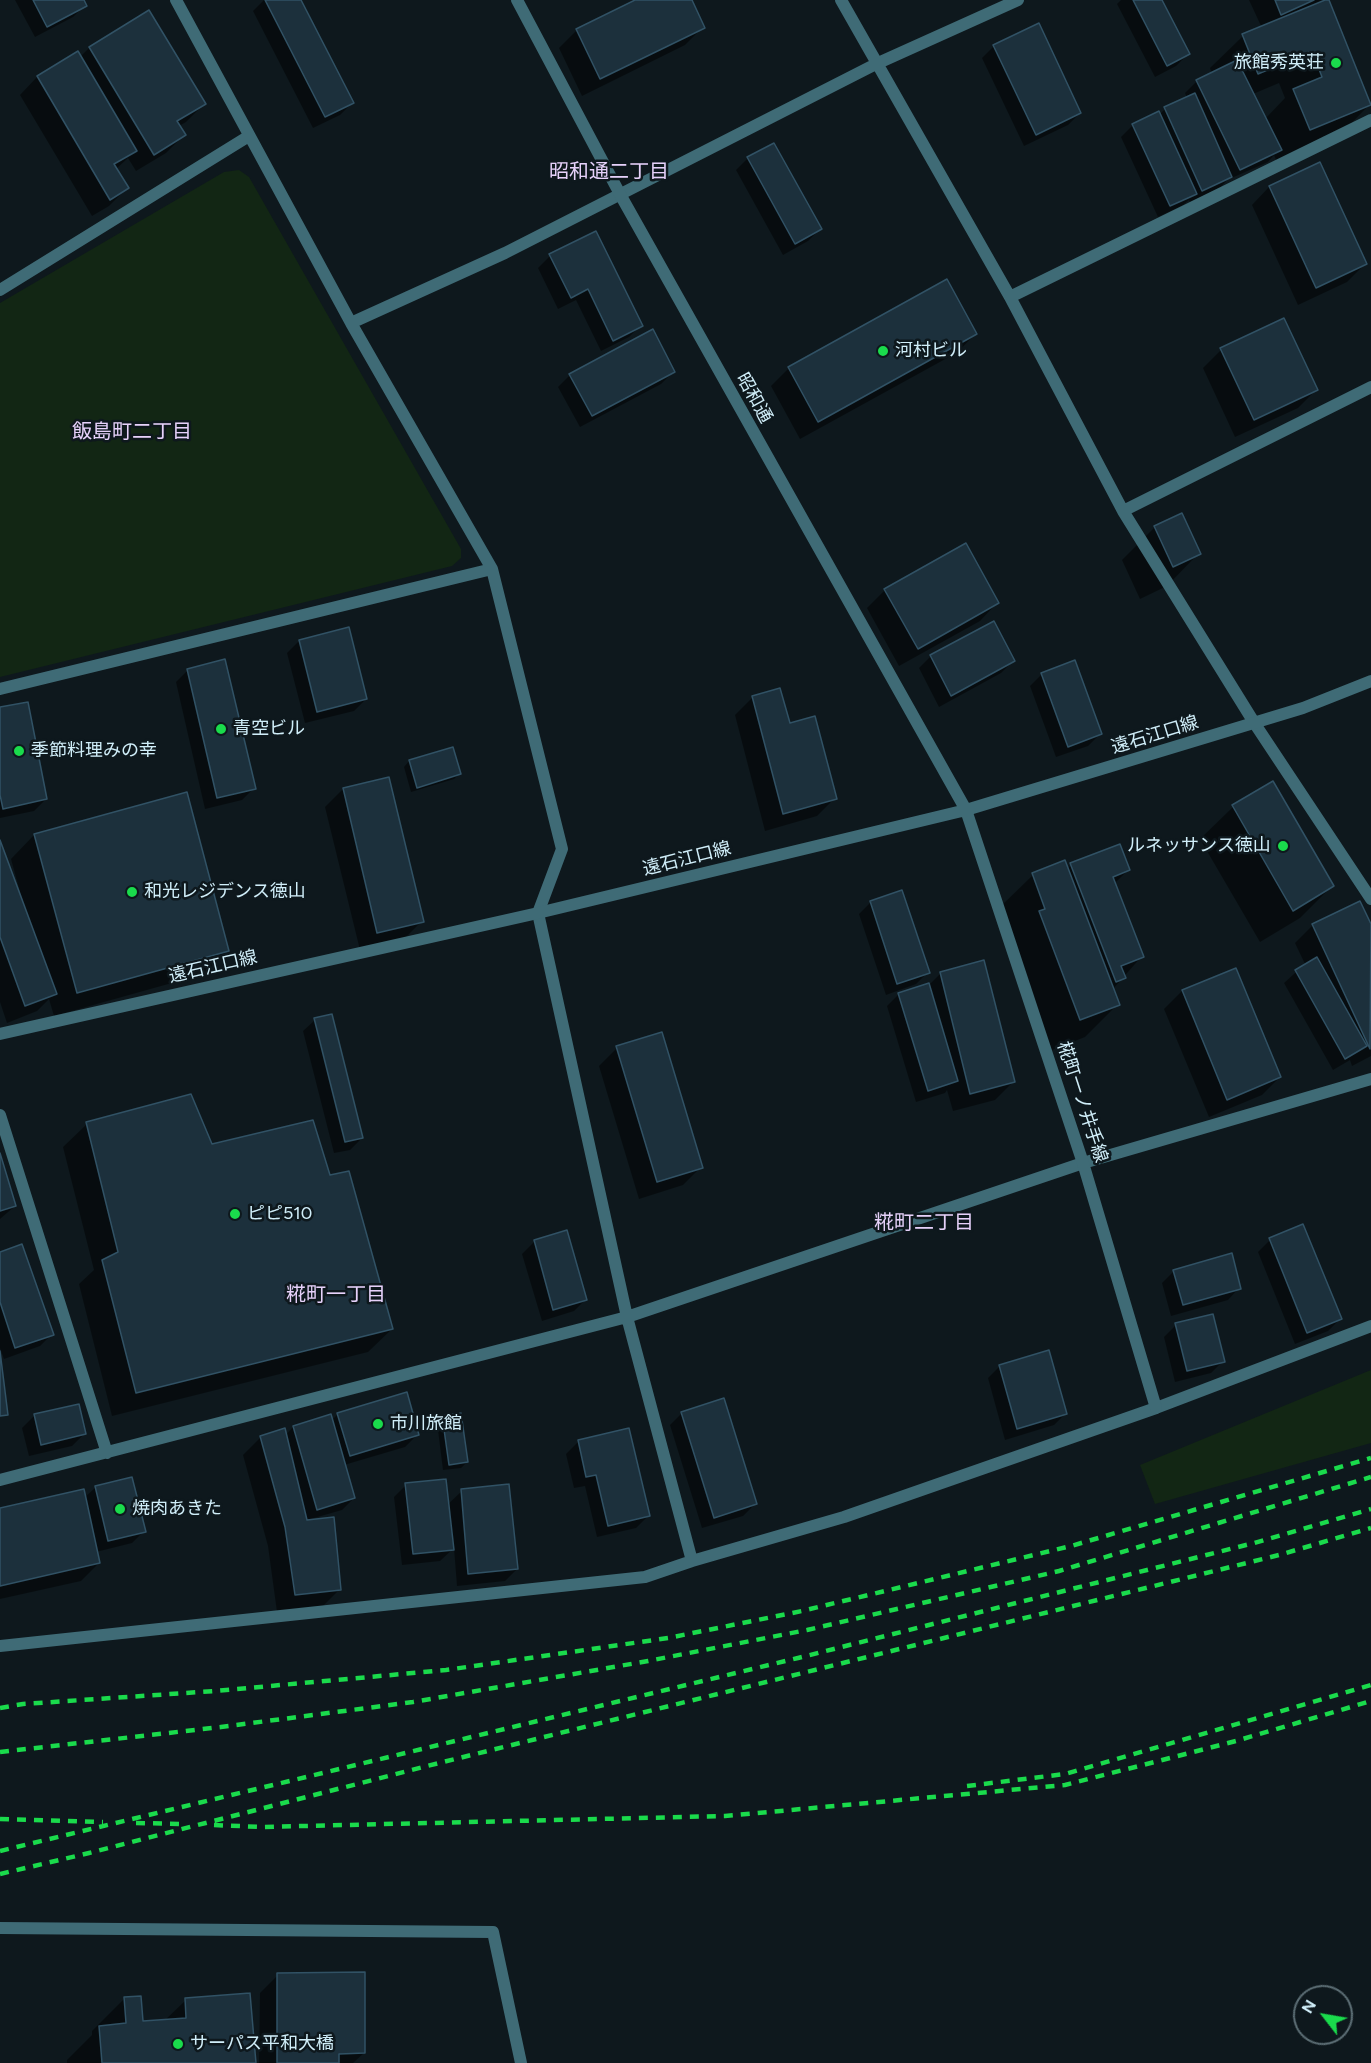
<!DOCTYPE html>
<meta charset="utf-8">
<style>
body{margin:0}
#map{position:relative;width:1371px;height:2063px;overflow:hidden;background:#0e181d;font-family:Figtree,sans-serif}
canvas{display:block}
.north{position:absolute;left:1293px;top:1985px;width:60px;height:60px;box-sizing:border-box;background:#0e181d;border:2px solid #5c6e75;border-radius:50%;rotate:301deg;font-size:16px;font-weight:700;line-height:24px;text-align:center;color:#d0eef9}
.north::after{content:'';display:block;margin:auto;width:21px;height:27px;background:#1adb4c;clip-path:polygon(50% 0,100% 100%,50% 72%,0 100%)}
</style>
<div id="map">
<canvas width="1371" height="2063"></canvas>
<div class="north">N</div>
</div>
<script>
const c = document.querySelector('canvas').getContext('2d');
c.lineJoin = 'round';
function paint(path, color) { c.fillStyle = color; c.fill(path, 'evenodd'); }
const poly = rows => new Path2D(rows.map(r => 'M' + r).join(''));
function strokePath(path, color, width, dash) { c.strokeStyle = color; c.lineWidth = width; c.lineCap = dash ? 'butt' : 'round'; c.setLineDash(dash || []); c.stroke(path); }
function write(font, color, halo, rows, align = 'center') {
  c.font = font + ' Figtree,"Noto Sans JP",sans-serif'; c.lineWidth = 5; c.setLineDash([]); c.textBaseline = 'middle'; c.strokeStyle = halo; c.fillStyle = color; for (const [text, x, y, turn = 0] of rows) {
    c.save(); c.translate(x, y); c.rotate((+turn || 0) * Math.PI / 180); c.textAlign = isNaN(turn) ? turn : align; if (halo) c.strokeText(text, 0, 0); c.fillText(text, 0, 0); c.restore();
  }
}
const green = poly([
 [239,170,249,177,461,549,461,558,452,566,0,677,0,303,224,172],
 [1371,1370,1371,1443,1155,1504,1140,1465]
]);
const shadow = poly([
 [15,0,82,0,85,5,73,17,35,37],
 [264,0,300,0,352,103,340,115,313,128,253,11],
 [638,0,690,0,703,27,685,45,582,96,559,48,577,30],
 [1121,0,1161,0,1188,54,1176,66,1155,77,1117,4],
 [1249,0,1329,0,1328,1,1370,104,1338,137,1277,162,1274,155,1268,162,1227,180,1219,189,1190,202,1189,200,1183,205,1158,217,1121,137,1133,125,1159,115,1165,109,1187,98,1185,93,1197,81,1212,74,1210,68,1243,36,1262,28],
 [1279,83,1285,98,1265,119,1253,94],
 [148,12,204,104,186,122,179,126,184,135,166,153,136,171,128,158,116,169,127,188,109,206,92,216,20,95,37,77,77,53,80,57,89,48],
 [994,46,1080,113,1068,125,1024,146,982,58],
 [773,145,820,229,808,241,783,255,736,170,748,158],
 [1319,164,1365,264,1347,282,1298,305,1252,205,1269,187],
 [596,233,641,325,629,337,601,351,576,300,558,309,538,268,550,256],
 [975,334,958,352,800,439,771,386,789,368],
 [1221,350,1316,390,1298,408,1235,437,1203,368],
 [673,372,661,384,580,427,558,387,570,375],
 [1181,515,1199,553,1167,586,1140,599,1122,560,1155,527],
 [885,590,997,603,980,621,899,666,867,608],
 [348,629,366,699,354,711,305,723,287,653,299,641],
 [931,656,1013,661,1001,673,939,707,919,668],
 [188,670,254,788,242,800,205,809,176,682],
 [1042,674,1100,734,1088,746,1056,757,1030,686],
 [753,697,789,725,835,798,817,816,765,831,735,715],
 [0,709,46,799,34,811,0,818],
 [409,761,459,774,454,779,411,792,404,767],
 [1273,783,1332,886,1300,918,1260,942,1200,839,1233,807],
 [343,789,422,921,404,939,360,950,325,807],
 [34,835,228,950,204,974,54,1016,49,999,37,1011,7,1023,0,1002,0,844,18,893,20,892,11,859],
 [1071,865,1128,870,1114,884,1142,956,1113,989,1118,1004,1085,1037,1047,1052,1000,907,1033,875,1067,869],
 [871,902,928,972,916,984,886,995,859,914],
 [1360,903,1371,927,1371,1056,1352,1066,1350,1060,1333,1070,1284,983,1305,964,1295,943,1313,925],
 [1235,970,1280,1077,1262,1095,1209,1117,1164,1009,1182,991],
 [941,973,1013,1082,995,1100,953,1111,947,1090,945,1093,916,1102,887,1006,899,994,928,986],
 [315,1020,362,1138,350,1150,334,1153,303,1031],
 [617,1048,701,1167,683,1185,639,1199,599,1066],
 [87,1124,211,1145,329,1177,392,1329,368,1352,112,1416,79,1284,94,1270,63,1147],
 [0,1158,15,1206,0,1219],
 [566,1232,586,1299,574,1311,542,1321,522,1254,534,1242],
 [1270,1240,1340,1319,1328,1331,1295,1344,1258,1252],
 [0,1253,52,1334,40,1346,4,1359,0,1348],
 [1174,1271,1239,1288,1228,1300,1171,1316,1162,1283],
 [1176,1325,1223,1361,1211,1373,1175,1382,1164,1337],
 [1000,1366,1066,1413,1054,1425,1005,1440,988,1378],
 [682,1413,755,1504,743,1516,702,1528,670,1425],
 [338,1414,417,1435,405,1447,344,1465,354,1498,342,1510,307,1520,340,1589,322,1607,277,1612,268,1546,243,1455,261,1437,285,1436,293,1427,330,1416,331,1421],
 [34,1416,84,1434,72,1446,29,1456,22,1428],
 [442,1417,467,1462,461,1468,443,1470,437,1422],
 [578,1442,648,1516,636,1528,597,1537,585,1486,574,1488,566,1454],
 [406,1485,447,1505,462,1491,517,1569,505,1581,457,1586,454,1548,440,1561,402,1565,394,1497],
 [96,1487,144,1531,132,1543,96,1552,99,1563,81,1581,0,1599,0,1510,84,1498],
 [278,1975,364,2053,353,2063,259,2063,260,1993],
 [124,1999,142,2023,164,2021,186,2000,255,2063,67,2063,67,2060,92,2035,92,2031]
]);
const building = poly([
 [33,0,84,0,87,6,47,27,33,0],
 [265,0,301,0,354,103,325,117,265,0],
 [635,0,692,0,705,28,600,79,576,29,635,0],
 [1133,0,1162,0,1190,54,1167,66,1133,0],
 [1275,0,1314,0,1281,15,1275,0],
 [1325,0,1329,0,1371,105,1310,130,1293,89,1322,77,1312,51,1258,74,1242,34,1325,0],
 [149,10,206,104,177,121,186,135,154,155,89,47,149,10],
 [1039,23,1081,113,1036,135,993,45,1039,23],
 [78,51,137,151,114,164,129,188,110,200,37,76,78,51],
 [1237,60,1282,150,1240,170,1196,80,1237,60],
 [1195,93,1232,177,1202,191,1164,107,1195,93],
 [1159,111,1197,194,1170,206,1132,124,1159,111],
 [774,143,822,229,795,244,747,157,774,143],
 [1320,162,1367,264,1316,288,1269,186,1320,162],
 [596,231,643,326,613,341,588,289,571,298,549,254,596,231],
 [947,279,977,334,818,422,788,367,947,279],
 [1284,318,1318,390,1254,420,1220,348,1284,318],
 [653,329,675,372,592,416,569,374,653,329],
 [1182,513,1201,554,1173,567,1154,526,1182,513],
 [966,543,999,603,918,649,884,589,966,543],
 [994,621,1015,661,951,696,930,655,994,621],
 [349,627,367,699,317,712,299,640,349,627],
 [225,659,256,789,217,798,187,669,225,659],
 [1075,660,1102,734,1068,747,1041,673,1075,660],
 [780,688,790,723,815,716,837,799,783,814,752,696,780,688],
 [28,702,47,799,3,809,0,795,0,707,28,702],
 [453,747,461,774,417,788,409,760,453,747],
 [389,777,424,922,377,933,343,788,389,777],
 [1273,781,1334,886,1293,911,1232,805,1273,781],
 [187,792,229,951,77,993,34,834,187,792],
 [0,840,57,994,25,1006,0,937,0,840],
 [1120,844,1130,870,1113,877,1144,957,1121,966,1126,978,1116,982,1070,863,1120,844],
 [1065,860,1120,1005,1080,1020,1039,911,1045,909,1032,873,1065,860],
 [902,890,930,973,897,984,870,901,902,890],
 [1360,901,1371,924,1370,1049,1312,924,1360,901],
 [1317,957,1367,1046,1345,1059,1295,970,1317,957],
 [984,960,1015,1082,970,1094,940,972,984,960],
 [1236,968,1281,1077,1227,1100,1182,990,1236,968],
 [929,983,958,1081,928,1091,898,993,929,983],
 [332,1014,363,1138,345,1142,314,1018,332,1014],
 [662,1032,703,1168,657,1182,616,1046,662,1032],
 [191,1094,212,1144,313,1120,330,1175,349,1171,393,1329,136,1393,102,1260,118,1252,86,1122,191,1094],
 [0,1153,16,1206,0,1211,0,1153],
 [1303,1224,1342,1319,1307,1333,1269,1238,1303,1224],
 [567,1230,587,1300,553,1310,534,1240,567,1230],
 [22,1244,54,1335,15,1348,0,1302,0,1252,22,1244],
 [1232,1253,1241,1289,1183,1305,1173,1270,1232,1253],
 [1213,1314,1225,1362,1187,1371,1175,1323,1213,1314],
 [1049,1350,1067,1414,1017,1429,999,1365,1049,1350],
 [0,1351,8,1415,0,1416,0,1351],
 [407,1392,419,1435,350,1456,337,1413,407,1392],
 [724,1398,757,1504,714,1518,681,1412,724,1398],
 [79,1404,86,1434,41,1445,34,1414,79,1404],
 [461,1413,468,1462,449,1465,442,1415,461,1413],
 [331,1414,355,1498,317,1510,293,1426,331,1414],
 [285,1428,307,1520,334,1517,341,1590,295,1595,285,1527,260,1436,285,1428],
 [629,1428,650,1516,608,1526,596,1475,586,1477,578,1440,629,1428],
 [132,1477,146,1532,108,1541,95,1486,132,1477],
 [446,1479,454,1550,413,1554,405,1483,446,1479],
 [509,1484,518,1569,468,1574,461,1489,509,1484],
 [84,1489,100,1563,0,1586,0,1508,84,1489],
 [365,1972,365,2053,339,2054,339,2063,277,2063,277,1973,365,1972],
 [250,1993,256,2063,102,2063,99,2026,126,2023,124,1997,141,1996,143,2021,186,2018,185,1998,250,1993]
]);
const minor = poly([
 [176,0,351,323,492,569,562,849,538,913,627,1317,692,1561],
 [841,0,1010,297,1123,511,1255,724,1371,899],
 [0,290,249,136],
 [1010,297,1371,120],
 [351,323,505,253,876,64,1018,0],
 [1123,511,1371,387],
 [0,689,492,569],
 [0,1115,107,1453],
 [0,1480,627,1317,1083,1163,1371,1079],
 [0,1646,645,1577,692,1561,844,1517,1156,1408,1371,1326],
 [0,1928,493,1932,521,2063]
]);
const tertiary = poly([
 [517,0,621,196,966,810,1083,1163,1156,1408],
 [0,1034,538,913,966,810,1303,708,1371,681]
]);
const rail = poly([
 [0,1708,23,1704,215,1691,446,1670,668,1638,802,1611,1071,1546,1371,1458],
 [0,1752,221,1727,413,1702,648,1661,807,1630,1059,1571,1371,1477],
 [967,1786,1065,1774,1371,1685],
 [0,1819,103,1822],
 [136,1823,184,1824],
 [214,1825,261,1827,725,1816,1065,1785,1236,1741,1371,1701],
 [0,1851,798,1658,1254,1543,1371,1509],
 [0,1874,89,1853,427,1766,1279,1555,1371,1528]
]);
const markers = [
 [1336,63,6,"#1adb4c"],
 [883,351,6,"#1adb4c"],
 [221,729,6,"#1adb4c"],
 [19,751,6,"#1adb4c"],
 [1283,846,6,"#1adb4c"],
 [132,892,6,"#1adb4c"],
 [235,1214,6,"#1adb4c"],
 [378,1424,6,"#1adb4c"],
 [120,1509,6,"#1adb4c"],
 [178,2044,6,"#1adb4c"]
];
const poiNames = [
 ["旅館秀英荘",1324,63,"right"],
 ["河村ビル",895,351],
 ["青空ビル",233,729],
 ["季節料理みの幸",31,751],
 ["ルネッサンス徳山",1271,846,"right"],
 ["和光レジデンス徳山",144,892],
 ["ピピ510",247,1214],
 ["市川旅館",390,1424],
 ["焼肉あきた",132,1509],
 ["サーパス平和大橋",190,2044]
];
const streetNames = [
 ["昭和通",754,398,61],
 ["遠石江口線",1155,735,-17],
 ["遠石江口線",687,859,-14],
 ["遠石江口線",213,967,-13],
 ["椛町一ノ井手線",1082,1102,72]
];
const neighbourhoodNames = [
 ["昭和通二丁目",609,172],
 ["飯島町二丁目",132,432],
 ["糀町二丁目",924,1223],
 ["糀町一丁目",336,1295]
];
paint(green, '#122614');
paint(shadow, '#0007');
paint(building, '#1c303c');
strokePath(building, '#315265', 1.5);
strokePath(minor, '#3f6b76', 12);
strokePath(tertiary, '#3f6b76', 12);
strokePath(rail, '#1adb4c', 4.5, [9, 8]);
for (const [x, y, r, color] of markers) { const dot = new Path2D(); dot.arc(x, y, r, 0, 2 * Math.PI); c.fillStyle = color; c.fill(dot); strokePath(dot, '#0e181d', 2); }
write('18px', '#d0eef9', '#0e181d', poiNames, 'left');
write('18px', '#d0eef9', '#0e181d', streetNames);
write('20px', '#e6d1fa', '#0e181d', neighbourhoodNames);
</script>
